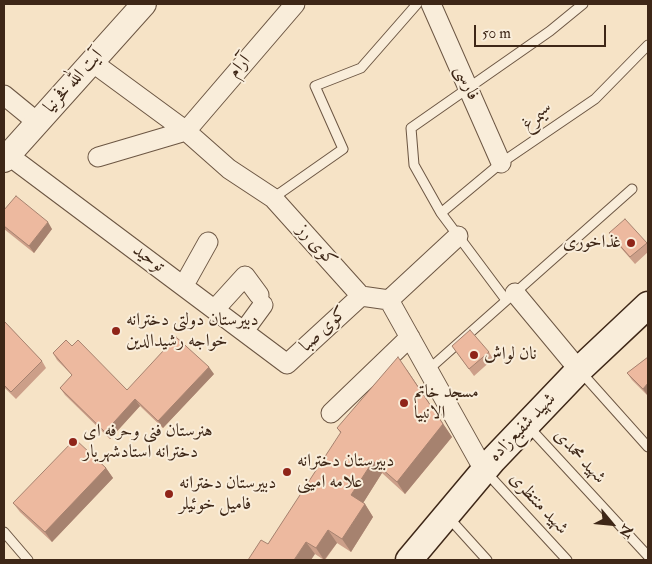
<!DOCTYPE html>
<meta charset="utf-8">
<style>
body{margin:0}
#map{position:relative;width:652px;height:564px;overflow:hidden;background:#f6e3c6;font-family:"IM FELL Double Pica",serif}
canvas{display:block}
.frame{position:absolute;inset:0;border:5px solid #3e2717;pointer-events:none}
.north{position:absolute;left:587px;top:499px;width:50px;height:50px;-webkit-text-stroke:4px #f9edda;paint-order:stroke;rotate:118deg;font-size:14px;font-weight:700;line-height:20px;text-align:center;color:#3e2717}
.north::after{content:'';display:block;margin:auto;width:18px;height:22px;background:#3e2717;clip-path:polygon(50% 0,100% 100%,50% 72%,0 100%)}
.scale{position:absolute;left:474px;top:25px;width:132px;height:22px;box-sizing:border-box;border:2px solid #3e2717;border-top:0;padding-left:6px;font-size:15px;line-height:18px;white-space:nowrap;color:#3e2717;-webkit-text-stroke:4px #f9edda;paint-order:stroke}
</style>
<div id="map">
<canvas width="652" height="564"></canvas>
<div class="frame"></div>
<div class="north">N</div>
<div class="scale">50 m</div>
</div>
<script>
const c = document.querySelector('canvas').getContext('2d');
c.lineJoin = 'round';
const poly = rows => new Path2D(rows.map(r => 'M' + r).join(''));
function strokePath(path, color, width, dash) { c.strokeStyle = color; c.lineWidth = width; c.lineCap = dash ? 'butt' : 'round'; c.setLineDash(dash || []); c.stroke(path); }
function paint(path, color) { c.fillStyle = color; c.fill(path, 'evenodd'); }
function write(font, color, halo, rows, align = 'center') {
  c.font = font + ' "IM FELL Double Pica",Amiri,serif'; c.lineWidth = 4; c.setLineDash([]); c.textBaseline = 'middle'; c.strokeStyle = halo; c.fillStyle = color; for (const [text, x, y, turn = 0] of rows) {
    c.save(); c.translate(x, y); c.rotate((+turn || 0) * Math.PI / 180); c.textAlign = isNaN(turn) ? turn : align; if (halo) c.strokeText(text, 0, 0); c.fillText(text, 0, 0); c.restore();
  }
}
const service = poly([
 [273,198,343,149,315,86,361,68,417,4],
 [441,213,501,163,595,99,648,45],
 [506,300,441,213,414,165,411,128,550,31,583,4],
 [428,370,632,189],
 [580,371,648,447],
 [528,426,648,556],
 [486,472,567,560],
 [449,518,487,560],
 [4,532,28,560]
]);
const minor = poly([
 [431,4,501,163],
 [92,62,186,131,229,169,273,198,361,296,389,300,484,470],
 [4,95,37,122],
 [8,155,287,364,361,296],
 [98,157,186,131,295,4],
 [184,285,208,242],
 [515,293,579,370],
 [389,300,458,236],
 [215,309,245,276,259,295],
 [244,331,263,305],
 [331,413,410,337]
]);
const tertiary = poly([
 [4,160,144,4]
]);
const secondary = poly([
 [409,560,493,460,579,370,648,305]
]);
const wall = poly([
 [4,210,52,229,34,253,4,229],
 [609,233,647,243,648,245,648,252,635,264,614,240],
 [4,321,42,361,46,368,16,399,4,387],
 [72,346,127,390,214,374,163,428,140,406,110,439,65,395,60,388,72,375,57,360,53,353],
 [452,346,489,352,493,359,474,376],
 [648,357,648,396,632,380,627,373],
 [407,370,452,437,405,494,382,473,363,503,365,504,373,517,351,552,337,543,325,560,324,560,315,554,268,544,341,434,337,428],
 [106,468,113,478,52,542,20,512,13,503]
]);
const shadedWall = poly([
 [48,222,52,229,34,253,29,246],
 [209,367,214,374,163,428,158,421],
 [407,370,452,437,405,494,397,482],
 [648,383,648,396,643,389],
 [135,399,140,406,110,439,105,432],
 [373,461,382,473,360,508,351,495],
 [106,468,113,478,52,542,45,532],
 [365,504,373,517,351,552,342,539],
 [328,530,337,543,324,560,316,548],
 [306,542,315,554,311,560,294,560]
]);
const building = poly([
 [16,196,48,222,29,246,4,226,4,210,16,196],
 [625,219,647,243,630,257,609,233,625,219],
 [4,321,42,361,11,392,4,385,4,321],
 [470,330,489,352,469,369,452,346,470,330],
 [176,337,209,367,158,421,135,399,105,432,60,388,72,375,53,353,66,340,72,346,78,340,127,390,176,337],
 [398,357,443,424,397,482,373,461,351,495,365,504,342,539,328,530,316,548,306,542,294,560,248,560,261,540,268,544,341,432,337,428,398,357],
 [648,357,648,383,643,389,627,373,648,357],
 [75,439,106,468,45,532,13,503,75,439]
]);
const markers = [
 [631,243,5,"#8f2418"],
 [116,331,5,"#8f2418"],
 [474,355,5,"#8f2418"],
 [404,403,5,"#8f2418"],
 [73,442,5,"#8f2418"],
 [287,472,5,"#8f2418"],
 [169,494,5,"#8f2418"]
];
const streetNames = [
 ["آرام",240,67,-49],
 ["آیت الله فخرنیا",74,82,-48],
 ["فارسی",466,83,66],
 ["سیمرغ",538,118,-34],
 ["کوی رز",316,246,48],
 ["توحید",148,259,36],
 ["کوی صبا",324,330,-43],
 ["شهید شفیع‌زاده",523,428,-46],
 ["شهید محمدی",579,457,47],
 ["شهید منتظری",538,504,47]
];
const poiNames = [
 ["غذاخوری",621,243,"right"],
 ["دبیرستان دولتی دخترانه",126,321],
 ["خواجه رشیدالدین",126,342],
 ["نان لواش",484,355],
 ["مسجد خاتم",414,393],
 ["الانبیا",414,414],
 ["هنرستان فنی وحرفه ای",83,432],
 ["دخترانه استادشهریار",83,453],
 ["دبیرستان دخترانه",297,462],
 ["علامه امینی",297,483],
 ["دبیرستان دخترانه",179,484],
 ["فامیل خوئیلر",179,505]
];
strokePath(service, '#6c5643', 11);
strokePath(minor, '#6c5643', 21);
strokePath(tertiary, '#6c5643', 26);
strokePath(secondary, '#3e2717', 29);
strokePath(service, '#f9edda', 9);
strokePath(minor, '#f9edda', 19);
strokePath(tertiary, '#f9edda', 24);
strokePath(secondary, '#f9edda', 26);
paint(wall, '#cc9f89');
paint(shadedWall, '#a6826f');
paint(building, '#edb99f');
strokePath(building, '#a6826f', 1);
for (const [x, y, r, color] of markers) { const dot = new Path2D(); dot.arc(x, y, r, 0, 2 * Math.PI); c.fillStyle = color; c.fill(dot); strokePath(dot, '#f9edda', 2); }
write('18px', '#3e2717', '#f9edda', streetNames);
write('18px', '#3e2717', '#f9edda', poiNames, 'left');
</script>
